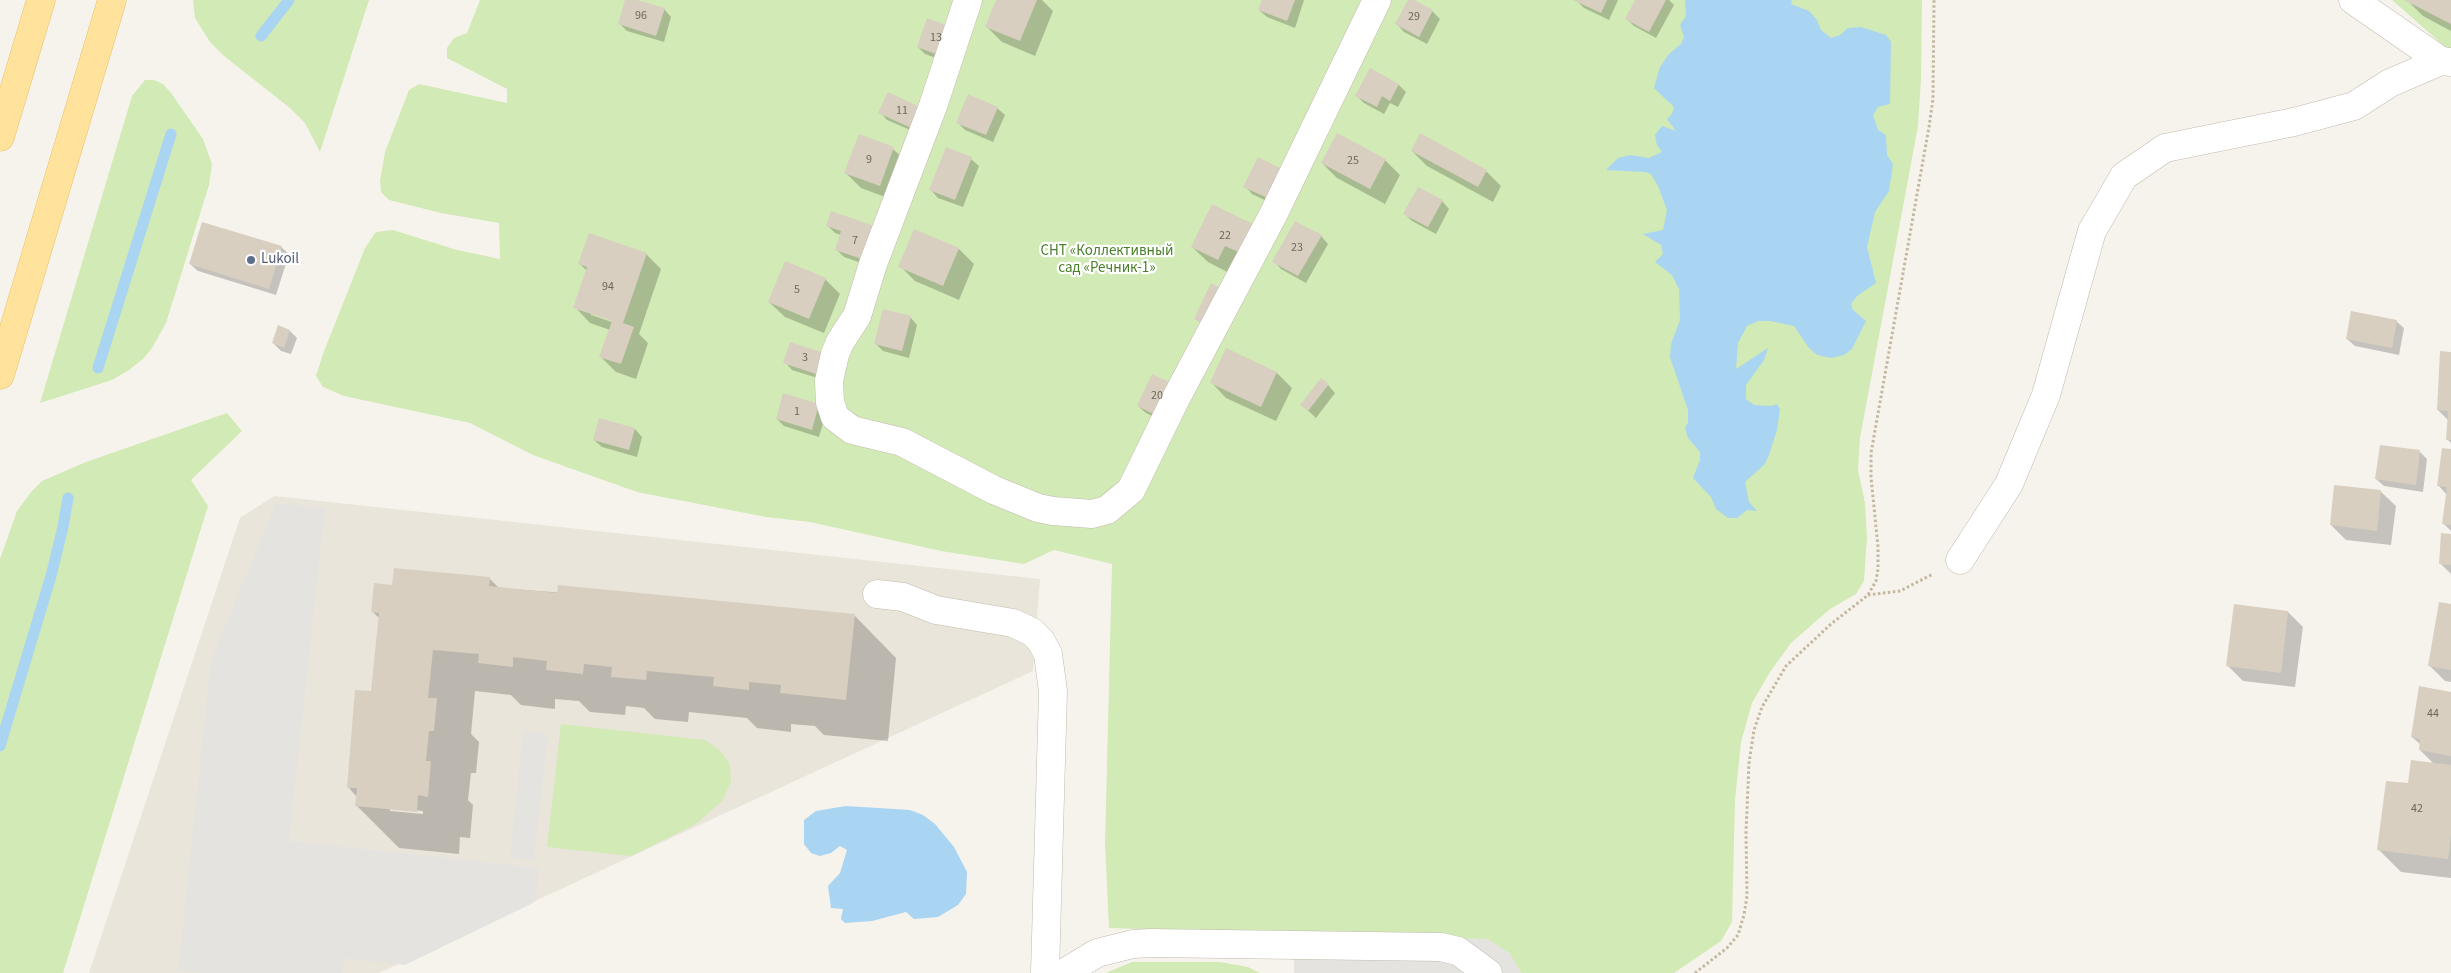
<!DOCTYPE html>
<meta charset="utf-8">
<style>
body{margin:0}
canvas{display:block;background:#f6f3ec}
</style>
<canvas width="2451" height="973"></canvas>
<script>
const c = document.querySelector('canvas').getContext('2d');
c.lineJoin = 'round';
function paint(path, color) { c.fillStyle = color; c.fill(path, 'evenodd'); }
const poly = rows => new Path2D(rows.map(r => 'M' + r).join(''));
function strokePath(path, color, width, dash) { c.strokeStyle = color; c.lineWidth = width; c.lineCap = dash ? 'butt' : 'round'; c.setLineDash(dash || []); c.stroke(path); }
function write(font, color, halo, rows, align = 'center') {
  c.font = font + ' "Source Sans 3",sans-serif'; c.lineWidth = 4.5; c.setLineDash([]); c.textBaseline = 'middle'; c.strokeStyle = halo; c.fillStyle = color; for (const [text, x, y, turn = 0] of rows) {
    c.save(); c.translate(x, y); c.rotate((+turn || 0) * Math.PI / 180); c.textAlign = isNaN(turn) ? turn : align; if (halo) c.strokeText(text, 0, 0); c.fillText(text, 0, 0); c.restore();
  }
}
const residential = poly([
 [274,496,1040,579,1033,671,379,973,89,973,240,518]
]);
const green = poly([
 [193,0,369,0,320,152,305,123,290,108,224,56,210,42,195,18],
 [480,0,1922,0,1921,79,1918,126,1860,438,1858,470,1865,503,1867,537,1864,581,1856,594,1830,609,1791,643,1770,672,1752,703,1741,742,1735,800,1732,922,1721,941,1674,973,1521,973,1509,953,1294,934,1109,928,1105,844,1112,564,1054,550,1024,564,941,551,810,522,766,517,637,492,533,455,470,423,344,396,323,387,316,376,323,354,365,248,376,232,393,230,457,250,500,259,499,223,441,213,389,200,381,192,380,181,385,152,409,90,419,84,507,103,507,89,447,58,447,48,454,38,467,33],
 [2392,0,2451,0,2451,52],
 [145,80,154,80,163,84,171,93,203,139,212,164,209,185,166,323,152,348,143,359,129,370,112,380,40,403,132,96],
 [227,413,242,431,191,480,208,506,63,973,0,973,0,559,17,511,31,492,42,481,86,462],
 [561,724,705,740,720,750,730,764,731,782,722,801,696,824,631,856,547,847],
 [1132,962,1220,962,1248,967,1260,973,1106,973]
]);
const parking = poly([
 [276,503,325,508,289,841,539,868,535,902,405,965,344,958,342,973,202,973,178,970,211,661],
 [523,731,548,734,534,860,510,857],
 [1294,934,1488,939,1509,953,1521,973,1294,973]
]);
const water = poly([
 [1685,0,1792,0,1791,4,1809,11,1817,20,1821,30,1831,38,1840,35,1848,28,1861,27,1886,35,1891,42,1890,104,1878,107,1873,115,1878,130,1886,135,1887,155,1893,164,1889,191,1875,212,1867,247,1876,283,1857,296,1851,304,1853,310,1866,321,1852,349,1844,355,1831,358,1817,355,1809,348,1794,326,1770,321,1758,321,1747,326,1738,343,1736,369,1768,348,1764,360,1746,385,1746,399,1754,405,1771,406,1777,404,1780,409,1777,430,1769,455,1764,465,1745,482,1749,502,1757,511,1747,510,1737,518,1728,518,1716,509,1711,497,1693,478,1700,460,1700,452,1688,438,1685,428,1688,423,1688,410,1670,357,1671,344,1680,320,1679,289,1672,275,1655,262,1663,254,1661,245,1643,234,1663,230,1667,210,1658,186,1651,174,1645,172,1606,170,1618,158,1630,155,1649,158,1662,152,1657,145,1655,135,1662,126,1676,131,1667,119,1672,114,1674,107,1654,88,1660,67,1669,54,1681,44,1684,37,1680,25,1686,16],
 [846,806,910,810,923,815,935,824,954,847,967,872,966,894,958,905,938,917,914,919,906,912,872,921,845,923,841,919,843,909,831,908,828,886,840,873,847,850,840,846,831,853,820,856,811,853,804,844,804,820,816,811]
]);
const shadow = poly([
 [627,0,664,9,671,17,664,42,627,31,620,24],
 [998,0,1042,0,1053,11,1035,56,1002,42,987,27],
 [1263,0,1304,0,1295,28,1267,17,1259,10],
 [1410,0,1432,11,1440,19,1427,44,1404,32,1397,24],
 [1576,0,1618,0,1609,20,1584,8],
 [1636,0,1669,0,1674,5,1656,38,1634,26,1627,19],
 [2451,0,2451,31,2423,16,2408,1],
 [954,29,952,64,925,54,918,47],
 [1370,70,1399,85,1406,92,1398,107,1390,103,1384,114,1364,103,1357,96],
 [888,94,924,136,887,120,880,112],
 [997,108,1005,115,993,142,965,130,957,122],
 [859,136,893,149,909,164,896,201,861,188,846,173],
 [1412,151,1486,171,1501,186,1493,202,1427,166],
 [971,159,979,166,963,207,938,198,931,190],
 [1385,160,1400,175,1385,204,1337,178,1322,163],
 [1283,171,1277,206,1252,194,1245,186],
 [1442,201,1449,209,1436,234,1412,221,1405,214],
 [1212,206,1259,269,1233,275,1208,262,1192,247],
 [832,213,873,267,844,257,836,249,841,235,835,233,827,225],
 [1321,236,1328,244,1306,283,1281,269,1274,261],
 [281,247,289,254,276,295,198,271,190,264],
 [959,249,974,264,959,300,915,281,900,266],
 [646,254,661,269,639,334,648,343,636,379,616,372,601,357,610,330,590,323,575,307,587,271,580,264],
 [591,313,618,322,618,324,591,315],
 [825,279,840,294,824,333,785,317,769,302],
 [910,317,917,325,909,358,883,351,875,343],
 [2396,321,2404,328,2399,355,2355,346,2347,339],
 [279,327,290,331,297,338,291,354,281,351,273,343],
 [1226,350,1277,373,1292,388,1276,421,1226,398,1211,382],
 [2451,353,2451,443,2447,439,2448,420,2438,410],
 [826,355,827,381,792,370,785,362],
 [1153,376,1170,425,1146,413,1138,406],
 [1328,385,1335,393,1316,418,1302,405],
 [818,405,826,413,819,437,784,426,777,419],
 [635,429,642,437,637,457,602,447,594,440],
 [2451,450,2451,531,2443,523,2447,495,2438,485],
 [2420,452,2427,459,2423,492,2384,486,2376,479],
 [2380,491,2396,506,2391,545,2346,540,2331,525],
 [2451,535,2451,574,2440,563],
 [489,578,499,588,854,615,896,658,888,741,824,735,815,726,791,724,791,732,757,728,747,718,689,712,688,722,655,719,644,708,626,706,625,715,590,712,579,701,555,699,555,709,521,705,511,695,475,691,471,734,479,742,476,773,471,773,468,800,473,805,470,838,460,837,459,854,399,848,357,806,357,797,348,787,373,693,380,619,373,612,393,586],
 [390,808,423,811,423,814,390,811],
 [2451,605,2451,682,2445,681,2430,666],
 [2288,612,2303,627,2295,687,2243,681,2228,666],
 [2451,693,2451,878,2401,872,2379,850,2409,785,2434,764,2420,750,2421,745,2412,737]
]);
const stream = poly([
 [261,36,289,0],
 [98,368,171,134],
 [0,746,51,576,63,527,68,498]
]);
const building = poly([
 [625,0,637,0,665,8,656,36,618,24],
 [996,0,1037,0,1020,41,985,27],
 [1262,0,1295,0,1287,21,1258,10],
 [1408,0,1414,0,1433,10,1419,37,1395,24],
 [1573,0,1607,0,1601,13],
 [1635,0,1666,0,1649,32,1625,19],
 [2404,0,2451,0,2451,24],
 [927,18,955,28,944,57,917,47],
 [1370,68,1399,84,1390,101,1382,96,1377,107,1355,96],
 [888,92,926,110,916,130,878,113],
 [968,94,998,107,986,135,956,123],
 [1337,133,1386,159,1370,189,1321,163],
 [1420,133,1487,170,1478,187,1411,151],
 [859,134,894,147,880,186,844,173],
 [946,147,972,157,955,200,929,190],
 [1258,157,1284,170,1270,199,1243,187],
 [1418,187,1443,200,1428,227,1403,214],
 [1212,204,1257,226,1243,254,1225,246,1218,260,1191,247],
 [831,211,877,227,865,260,835,250,841,231,826,226],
 [1295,221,1322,235,1298,276,1272,262],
 [202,222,282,246,269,289,189,264],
 [914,229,959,248,943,286,898,267],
 [589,233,647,253,623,323,634,327,621,364,599,357,612,321,573,308,587,267,578,264],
 [785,261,826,278,809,319,768,302],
 [1211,283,1226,291,1208,327,1194,319],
 [883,309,911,316,902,351,874,344],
 [2351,311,2397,320,2392,348,2346,339],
 [278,325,290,330,284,348,272,343],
 [790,342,827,354,819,375,783,363],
 [1226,348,1277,372,1261,407,1210,383],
 [2440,351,2451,352,2451,440,2446,440,2448,411,2437,410],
 [1152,374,1178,386,1162,418,1137,406],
 [1321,378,1329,384,1308,411,1300,405],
 [783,393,819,404,812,430,776,419],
 [599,418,635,428,629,450,593,440],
 [2380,445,2420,450,2416,485,2375,479],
 [2442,448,2451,449,2451,525,2442,524,2447,487,2437,486],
 [2334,485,2381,490,2377,531,2330,525],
 [2441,533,2451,534,2451,565,2439,564],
 [394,568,490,577,489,586,557,593,558,585,855,614,846,700,780,693,781,685,749,682,749,690,713,686,714,677,647,671,646,680,611,677,612,667,584,664,583,674,546,670,547,661,513,657,513,667,478,663,479,654,433,650,428,698,437,698,434,731,429,731,426,761,431,761,428,797,418,795,417,812,355,806,357,788,347,788,355,690,371,691,379,613,371,612,374,583,392,585],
 [2439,602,2451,604,2451,670,2428,666],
 [2234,604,2288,611,2281,673,2226,666],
 [2419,686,2451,692,2451,756,2419,750,2420,739,2411,737],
 [2411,760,2451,765,2451,834,2448,859,2377,850,2386,781,2408,783]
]);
const path = poly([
 [1868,595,1900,591,1933,574],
 [1695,973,1727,948,1738,935,1744,915,1747,896,1746,832,1749,763,1754,730,1762,707,1786,666,1831,624,1868,595,1876,581,1878,569,1878,547,1871,477,1871,453,1929,127,1933,99,1934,0]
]);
const minor = poly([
 [968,0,933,106,873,264,857,316,840,342,835,354,829,381,830,402,835,417,852,430,902,442,994,490,1038,508,1053,511,1092,514,1107,510,1131,490,1174,402,1273,215,1377,0],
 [2353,0,2441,61,2451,62],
 [1960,560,2009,484,2046,395,2092,231,2124,176,2165,148,2294,122,2354,106,2390,83,2441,61],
 [877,594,903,597,936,610,1013,623,1032,632,1041,641,1048,654,1053,691,1045,973],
 [1064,973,1097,953,1133,944,1150,943,1441,947,1458,951,1488,973]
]);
const major = poly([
 [0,137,41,0],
 [0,375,112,0]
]);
const markers = [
 [251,260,5,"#5c6f8a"]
];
const numberNames = [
 ["96",641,16],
 ["29",1414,17],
 ["13",936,38],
 ["11",902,111],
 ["9",869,160],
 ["25",1353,161],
 ["22",1225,236],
 ["7",855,241],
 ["23",1297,248],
 ["94",608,287],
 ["5",797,290],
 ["3",805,358],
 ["20",1157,396],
 ["1",797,412],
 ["44",2433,714],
 ["42",2417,809]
];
const parkNames = [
 ["СНТ «Коллективный",1107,252],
 ["сад «Речник-1»",1107,269]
];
const serviceNames = [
 ["Lukoil",261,260]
];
paint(residential, '#eae5da');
paint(green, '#d2eab5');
paint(parking, '#e5e3e0');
paint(water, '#a9d4f2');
paint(shadow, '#0003');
strokePath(stream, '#a9d4f2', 11);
paint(building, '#d8cfc1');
strokePath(minor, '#c2bbae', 29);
strokePath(major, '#e6c16a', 29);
strokePath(path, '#c4b79f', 3, [2.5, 2.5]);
strokePath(minor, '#fff', 28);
strokePath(major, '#ffe39c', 28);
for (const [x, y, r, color] of markers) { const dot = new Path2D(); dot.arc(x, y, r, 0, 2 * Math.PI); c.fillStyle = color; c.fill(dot); strokePath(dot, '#fff', 2); }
write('12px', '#6e675b', null, numberNames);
write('15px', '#4a7f2a', '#fff', parkNames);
write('15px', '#4e5e75', '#fff', serviceNames, 'left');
</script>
